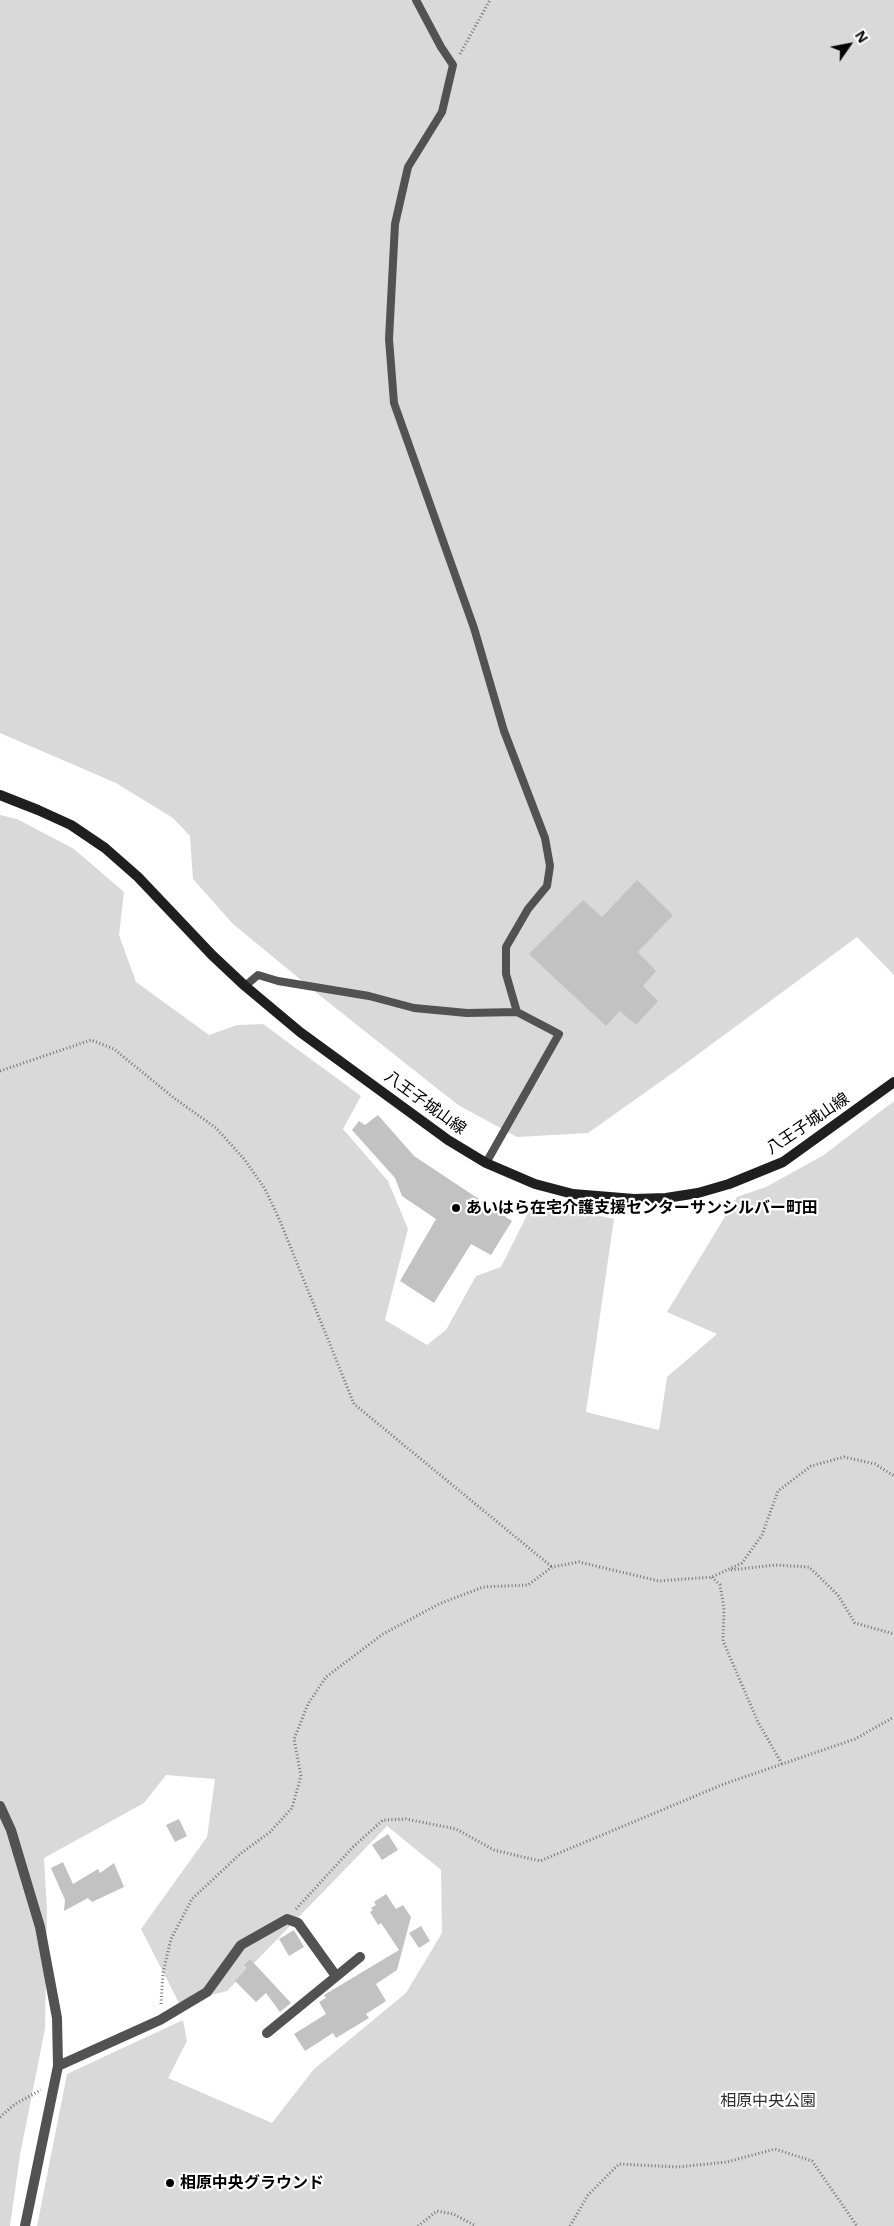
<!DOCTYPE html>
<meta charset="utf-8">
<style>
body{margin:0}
#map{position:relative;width:894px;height:2226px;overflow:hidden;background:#fff;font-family:"Noto Sans",sans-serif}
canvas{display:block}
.north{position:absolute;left:824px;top:20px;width:50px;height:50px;-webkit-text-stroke:4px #fff;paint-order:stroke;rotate:57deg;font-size:14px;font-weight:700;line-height:20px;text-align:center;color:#000}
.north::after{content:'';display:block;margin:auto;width:18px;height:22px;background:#000;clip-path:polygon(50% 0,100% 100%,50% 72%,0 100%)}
</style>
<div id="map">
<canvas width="894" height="2226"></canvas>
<div class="north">N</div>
</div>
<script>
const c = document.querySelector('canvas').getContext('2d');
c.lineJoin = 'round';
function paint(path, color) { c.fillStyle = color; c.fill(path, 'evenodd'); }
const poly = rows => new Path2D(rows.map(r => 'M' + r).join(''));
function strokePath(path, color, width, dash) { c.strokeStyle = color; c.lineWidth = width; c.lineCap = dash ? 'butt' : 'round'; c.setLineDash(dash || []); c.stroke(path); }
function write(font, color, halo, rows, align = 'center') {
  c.font = font + ' "Noto Sans","Noto Sans JP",sans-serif'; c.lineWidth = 4.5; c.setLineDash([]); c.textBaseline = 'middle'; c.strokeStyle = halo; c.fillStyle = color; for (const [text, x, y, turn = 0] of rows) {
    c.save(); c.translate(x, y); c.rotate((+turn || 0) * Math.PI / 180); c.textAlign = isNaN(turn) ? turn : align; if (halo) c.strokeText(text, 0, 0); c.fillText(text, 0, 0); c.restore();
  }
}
const green = poly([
 [0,0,894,0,894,975,857,937,674,1072,588,1133,517,1137,458,1105,323,998,233,924,193,879,190,836,173,818,116,783,0,733],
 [0,815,17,819,74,849,124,892,119,935,136,982,209,1035,237,1025,263,1024,361,1096,343,1129,388,1181,408,1229,385,1320,427,1345,446,1330,476,1276,501,1267,534,1201,614,1219,586,1412,659,1430,667,1377,717,1334,667,1312,737,1197,766,1187,824,1155,894,1101,894,2226,37,2226,67,2074,183,2020,187,2041,168,2078,272,2123,314,2069,406,1993,442,1933,441,1870,387,1826,227,1991,179,2003,141,1929,207,1837,215,1779,166,1775,144,1803,44,1858,47,1911,45,2029,20,2155,10,2226,0,2226]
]);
const building = poly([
 [637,880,673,915,638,952,656,971,643,986,658,1001,636,1025,620,1011,606,1026,529,954,583,900,602,917],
 [378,1115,414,1156,512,1221,491,1255,471,1244,434,1303,400,1281,436,1219,402,1196,395,1178,352,1130,359,1121,365,1125],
 [179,1819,187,1836,175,1842,166,1825],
 [388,1834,398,1850,382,1860,372,1845],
 [63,1862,73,1884,98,1869,100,1873,114,1863,124,1887,92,1902,88,1898,64,1911,65,1900,51,1868],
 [386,1894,396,1909,403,1905,411,1917,397,1970,376,1984,386,2001,366,2014,369,2018,336,2038,333,2033,305,2051,294,2034,326,2014,319,2002,326,1998,324,1995,399,1950,381,1923,378,1925,370,1912,373,1910,371,1908,376,1905,374,1902],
 [421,1926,430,1941,419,1948,409,1933],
 [294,1930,304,1947,289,1956,279,1939],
 [250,1959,291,2003,280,2012,266,1993,256,2002,235,1981,247,1968,244,1965]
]);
const path = poly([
 [460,54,490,0],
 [0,1071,91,1040,114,1049,174,1098,216,1128,245,1160,265,1189,280,1221,354,1404,552,1567],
 [731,1570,775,1565,809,1567,838,1595,855,1623,894,1634],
 [712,1577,720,1585,724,1608,723,1641,758,1722,782,1764],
 [296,1909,353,1847,383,1820,406,1819,456,1829,494,1850,540,1861,724,1784,855,1739,894,1717],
 [161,2004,163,1973,171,1939,192,1899,240,1854,270,1832,292,1808,301,1776,294,1739,308,1704,326,1677,383,1634,439,1604,483,1587,528,1585,552,1567,579,1562,659,1581,712,1577,742,1563,762,1535,778,1491,811,1466,844,1457,875,1464,894,1476],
 [0,2117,15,2104,41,2090],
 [418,2226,437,2211,453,2214,476,2226],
 [570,2226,588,2195,619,2164,678,2167,727,2162,775,2149,812,2161,857,2226]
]);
const service = poly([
 [416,0,441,47,453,65,442,112,408,167,395,224,389,339,394,403,474,628,504,731,545,838,550,866,547,886,528,909,506,947,506,974,517,1012],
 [245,986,258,975,278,981,369,996,414,1008,467,1013,517,1012,559,1034,486,1163]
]);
const minor = poly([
 [0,1806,11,1830,40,1927,57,2018,58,2066,25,2226],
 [267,2033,360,1957],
 [58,2066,160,2020,207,1992,241,1945,287,1919,298,1923,336,1976]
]);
const secondary = poly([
 [0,795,38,810,71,825,105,848,138,877,212,955,245,986,300,1032,448,1140,486,1163,535,1184,573,1194,634,1199,666,1198,698,1193,729,1184,783,1162,894,1082]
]);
const markers = [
 [456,1208,5,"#000"],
 [170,2183,5,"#000"]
];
const streetNames = [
 ["八王子城山線",425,1103,36],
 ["八王子城山線",808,1124,-34]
];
const poiNames = [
 ["あいはら在宅介護支援センターサンシルバー町田",466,1208],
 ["相原中央グラウンド",180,2183]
];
const parkNames = [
 ["相原中央公園",768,2101]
];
paint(green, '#d9d9d9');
paint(building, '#c2c2c2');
strokePath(path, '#747474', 3, [1, 2.5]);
strokePath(service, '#525252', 8);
strokePath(minor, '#525252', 10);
strokePath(secondary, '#1f1f1f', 10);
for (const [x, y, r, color] of markers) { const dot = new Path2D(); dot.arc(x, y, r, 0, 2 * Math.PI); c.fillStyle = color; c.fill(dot); strokePath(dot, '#fff', 2); }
write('16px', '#000', '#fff', streetNames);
write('bold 16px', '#000', '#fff', poiNames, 'left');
write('16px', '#303030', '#fff', parkNames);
</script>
